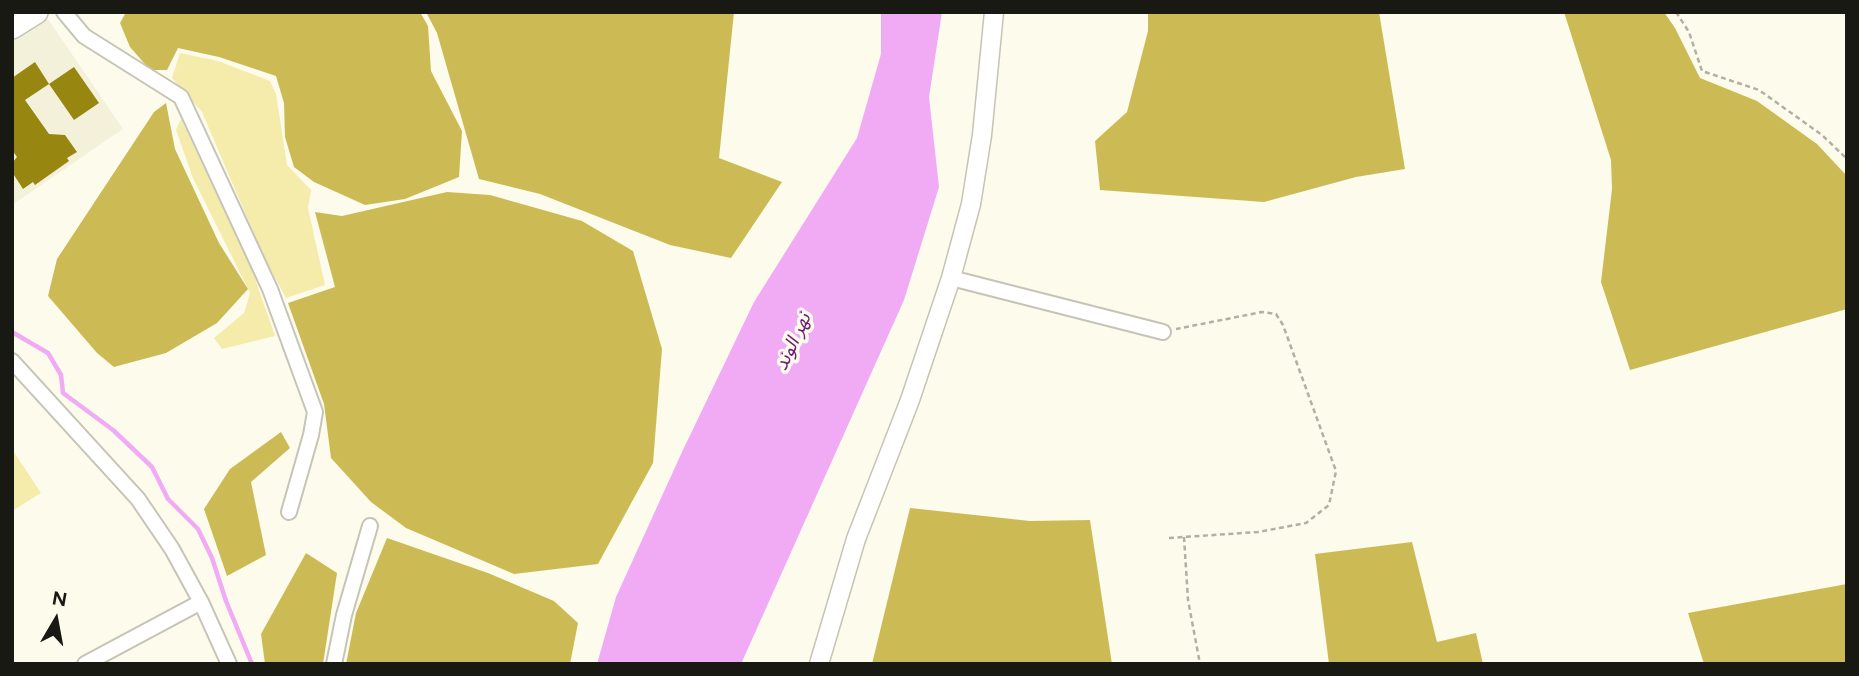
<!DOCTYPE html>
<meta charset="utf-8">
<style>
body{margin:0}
#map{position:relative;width:1859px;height:676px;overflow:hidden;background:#fdfbec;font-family:Figtree,sans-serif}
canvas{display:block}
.frame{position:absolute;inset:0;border:14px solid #191914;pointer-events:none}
.north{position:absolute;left:21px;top:585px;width:70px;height:70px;-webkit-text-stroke:5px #fdfbec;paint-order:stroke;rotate:10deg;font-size:19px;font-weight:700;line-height:28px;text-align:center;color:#191914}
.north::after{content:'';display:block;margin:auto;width:24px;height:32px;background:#191914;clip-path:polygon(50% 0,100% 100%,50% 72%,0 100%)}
</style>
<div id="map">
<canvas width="1859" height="676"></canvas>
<div class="frame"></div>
<div class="north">N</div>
</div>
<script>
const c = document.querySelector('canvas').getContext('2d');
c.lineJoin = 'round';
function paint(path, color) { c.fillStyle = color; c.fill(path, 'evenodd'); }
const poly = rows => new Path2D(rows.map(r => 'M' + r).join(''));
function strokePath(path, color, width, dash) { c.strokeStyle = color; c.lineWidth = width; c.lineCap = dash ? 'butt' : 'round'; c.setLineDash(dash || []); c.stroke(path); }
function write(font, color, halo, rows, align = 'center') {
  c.font = font + ' Figtree,"Noto Sans Arabic",sans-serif'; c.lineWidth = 7; c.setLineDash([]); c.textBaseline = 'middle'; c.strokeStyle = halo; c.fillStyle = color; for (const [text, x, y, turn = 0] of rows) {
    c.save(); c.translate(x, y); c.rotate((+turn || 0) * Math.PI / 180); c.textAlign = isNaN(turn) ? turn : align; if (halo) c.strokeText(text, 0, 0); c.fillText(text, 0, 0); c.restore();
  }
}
const built = poly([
 [48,19,123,129,12,205,12,41]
]);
const green = poly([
 [180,53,218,61,270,81,276,94,287,165,311,190,308,208,325,285,286,298,263,255,202,112,172,78],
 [181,119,252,270,275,336,222,349,214,338,244,313,250,293,193,178,176,130],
 [12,449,41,493,12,511]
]);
const forest = poly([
 [126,12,420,12,428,26,431,71,462,131,459,177,405,199,365,205,314,182,294,167,285,137,284,103,276,76,219,57,178,48,167,70,150,70,130,47,120,23],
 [426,12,734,12,719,158,782,182,731,258,670,245,540,194,479,179,437,33],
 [1148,12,1379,12,1405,169,1356,177,1264,202,1100,190,1095,141,1127,112,1148,31],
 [1564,12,1664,12,1675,28,1700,78,1757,101,1817,144,1847,176,1847,309,1630,370,1601,282,1612,189,1611,160],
 [166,103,175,149,219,243,248,289,217,323,166,353,114,367,97,353,48,296,57,259,154,112],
 [447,192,490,195,582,221,633,251,662,349,653,463,598,564,514,574,406,528,371,502,331,458,324,404,288,303,335,287,315,212,342,216],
 [281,432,290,448,251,482,266,555,227,576,204,509,230,469],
 [910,508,1030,521,1090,520,1112,664,872,664],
 [387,538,488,573,554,601,578,623,570,664,346,664,356,613],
 [1412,542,1437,642,1476,633,1483,664,1329,664,1315,554],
 [306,553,337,573,323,664,265,664,261,634],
 [1847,584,1847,664,1704,664,1688,613]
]);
const water = poly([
 [881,12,942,12,929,97,939,187,904,300,741,664,597,664,616,597,682,452,754,302,857,138,881,54]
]);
const stream = poly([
 [12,332,48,353,61,375,63,393,113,430,152,467,168,499,198,529,212,558,226,601,252,664]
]);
const building = poly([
 [35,62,49,84,25,100,49,134,65,135,77,152,67,158,69,161,35,185,33,182,23,189,12,172,12,163,17,157,12,150,12,78],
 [74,67,99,103,74,120,49,84]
]);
const path = poly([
 [1676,12,1689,32,1702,71,1759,90,1822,135,1847,159],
 [1184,537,1188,600,1200,664],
 [1169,538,1258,532,1306,523,1329,505,1336,471,1283,325,1276,314,1262,312,1176,329]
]);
const minor = poly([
 [64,12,84,36,181,97,270,289,315,412,311,435,289,512],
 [951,278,1163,332],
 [12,361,138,499,172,549,201,602,229,664],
 [85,664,201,602],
 [334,664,344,615,370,526]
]);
const tertiary = poly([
 [819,664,856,539,910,400,951,278,971,204,982,135,994,12]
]);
const primary = poly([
 [12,27,36,12]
]);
const waterNames = [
 ["نهر الوند",793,342,-65]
];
paint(built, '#f4f1da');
paint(green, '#f5ebab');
paint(forest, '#cb5');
paint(water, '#f0abf4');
strokePath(stream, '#f0abf4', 4.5);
paint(building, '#97860f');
strokePath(minor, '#c6c4b6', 18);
strokePath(tertiary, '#c6c4b6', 21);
strokePath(primary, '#c6c4b6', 26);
strokePath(path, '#b1b0a4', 2.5, [5, 3.5]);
strokePath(minor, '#fff', 14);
strokePath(tertiary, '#fff', 18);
strokePath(primary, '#fff', 23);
write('italic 19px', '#6c1b72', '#fdfbec', waterNames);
</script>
